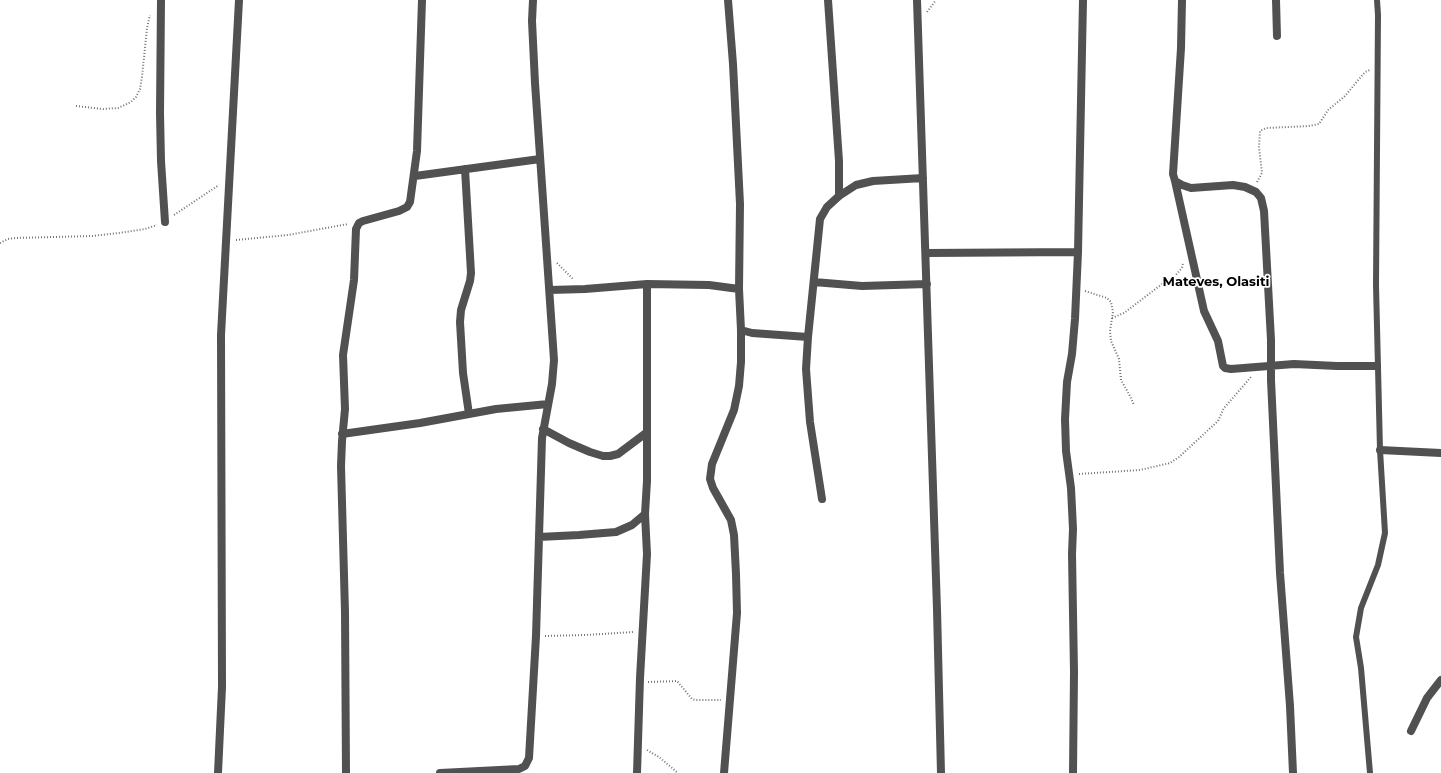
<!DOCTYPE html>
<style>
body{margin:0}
canvas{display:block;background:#fff}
</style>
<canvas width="1441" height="773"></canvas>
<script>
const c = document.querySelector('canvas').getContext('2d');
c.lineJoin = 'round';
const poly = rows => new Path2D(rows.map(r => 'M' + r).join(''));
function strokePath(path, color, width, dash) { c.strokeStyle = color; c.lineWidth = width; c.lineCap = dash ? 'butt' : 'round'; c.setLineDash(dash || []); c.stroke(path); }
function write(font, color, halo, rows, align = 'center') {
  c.font = font + ' Montserrat,sans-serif'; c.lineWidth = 3.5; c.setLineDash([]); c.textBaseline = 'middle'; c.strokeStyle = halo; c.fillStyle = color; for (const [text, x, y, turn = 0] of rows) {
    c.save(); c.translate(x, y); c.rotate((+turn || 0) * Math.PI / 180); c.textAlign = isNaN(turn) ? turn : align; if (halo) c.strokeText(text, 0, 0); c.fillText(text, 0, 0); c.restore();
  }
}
const path = poly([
 [927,12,936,0],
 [76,106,103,109,118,108,131,102,136,97,140,89,142,77,147,28,150,15],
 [1257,182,1262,173,1259,147,1260,131,1266,128,1309,126,1319,124,1328,110,1345,96,1365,72,1370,70],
 [174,215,219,185],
 [236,240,288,235,348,224],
 [0,243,8,239,15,238,92,236,119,233,145,229,157,225],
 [557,263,574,280],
 [1085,291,1107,298,1111,302,1113,312,1110,331,1111,341,1119,359,1121,380,1130,396,1134,405],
 [1112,318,1124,313,1166,281,1174,277,1182,268,1183,263],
 [1079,474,1140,470,1170,463,1179,457,1218,421,1224,408,1251,377],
 [545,636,585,635,633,632],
 [648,682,677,681,692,699,695,700,721,700],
 [647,750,659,757,678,773]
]);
const service = poly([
 [1370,773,1361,668,1356,637,1361,608,1378,565,1385,533,1380,450,1376,285,1378,15,1377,0]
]);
const minor = poly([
 [161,0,160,113,161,161,165,222],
 [828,0,839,161,839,196],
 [917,0,937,609,941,773],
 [1182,0,1181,48,1173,174,1175,181,1182,185,1191,188,1233,185,1245,187,1256,192,1261,198,1264,211,1271,340,1271,380,1280,573,1290,706,1293,773],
 [1276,0,1277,36],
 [465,169,471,273,470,281,461,310,460,322,463,373,469,414],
 [415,176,540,159],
 [1175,181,1204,311,1218,341,1223,366,1225,368,1231,369,1294,364,1337,366,1377,366],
 [926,253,1078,252],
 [814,282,862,286,927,284],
 [550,290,585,289,647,284,709,285,739,289],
 [741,330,752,333,808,337],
 [543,429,569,443,590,452,603,456,610,456,618,454,646,433],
 [342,434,420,423,496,409,548,404],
 [1380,450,1441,453],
 [822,499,810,422,806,369,808,337,820,219,827,207,839,196,856,185,873,181,923,178],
 [539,537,579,535,616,532,632,525,645,514],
 [1411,731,1427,698,1441,680],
 [218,773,222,687,221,335,239,0],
 [346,773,345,612,341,466,342,441,345,409,343,355,354,280,356,229,359,223,363,221,399,211,407,207,410,202,417,151,422,0],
 [440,773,519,769,525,766,529,758,536,636,542,438,552,384,554,360,535,83,532,21,533,0],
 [637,773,640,678,647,554,645,514,647,481,647,284],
 [724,773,737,613,736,574,734,535,731,520,713,488,710,479,712,464,734,410,739,386,741,362,741,330,739,289,740,204,733,64,728,0],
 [1073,773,1074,672,1072,554,1073,529,1071,488,1066,451,1065,419,1067,382,1072,354,1075,319,1078,252,1083,0]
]);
const neighbourhoodNames = [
 ["Mateves, Olasiti",1216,282]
];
strokePath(path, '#737373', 2, [1, 2]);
strokePath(service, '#515151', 6);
strokePath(minor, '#515151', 8);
write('bold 13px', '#000', '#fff', neighbourhoodNames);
</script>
